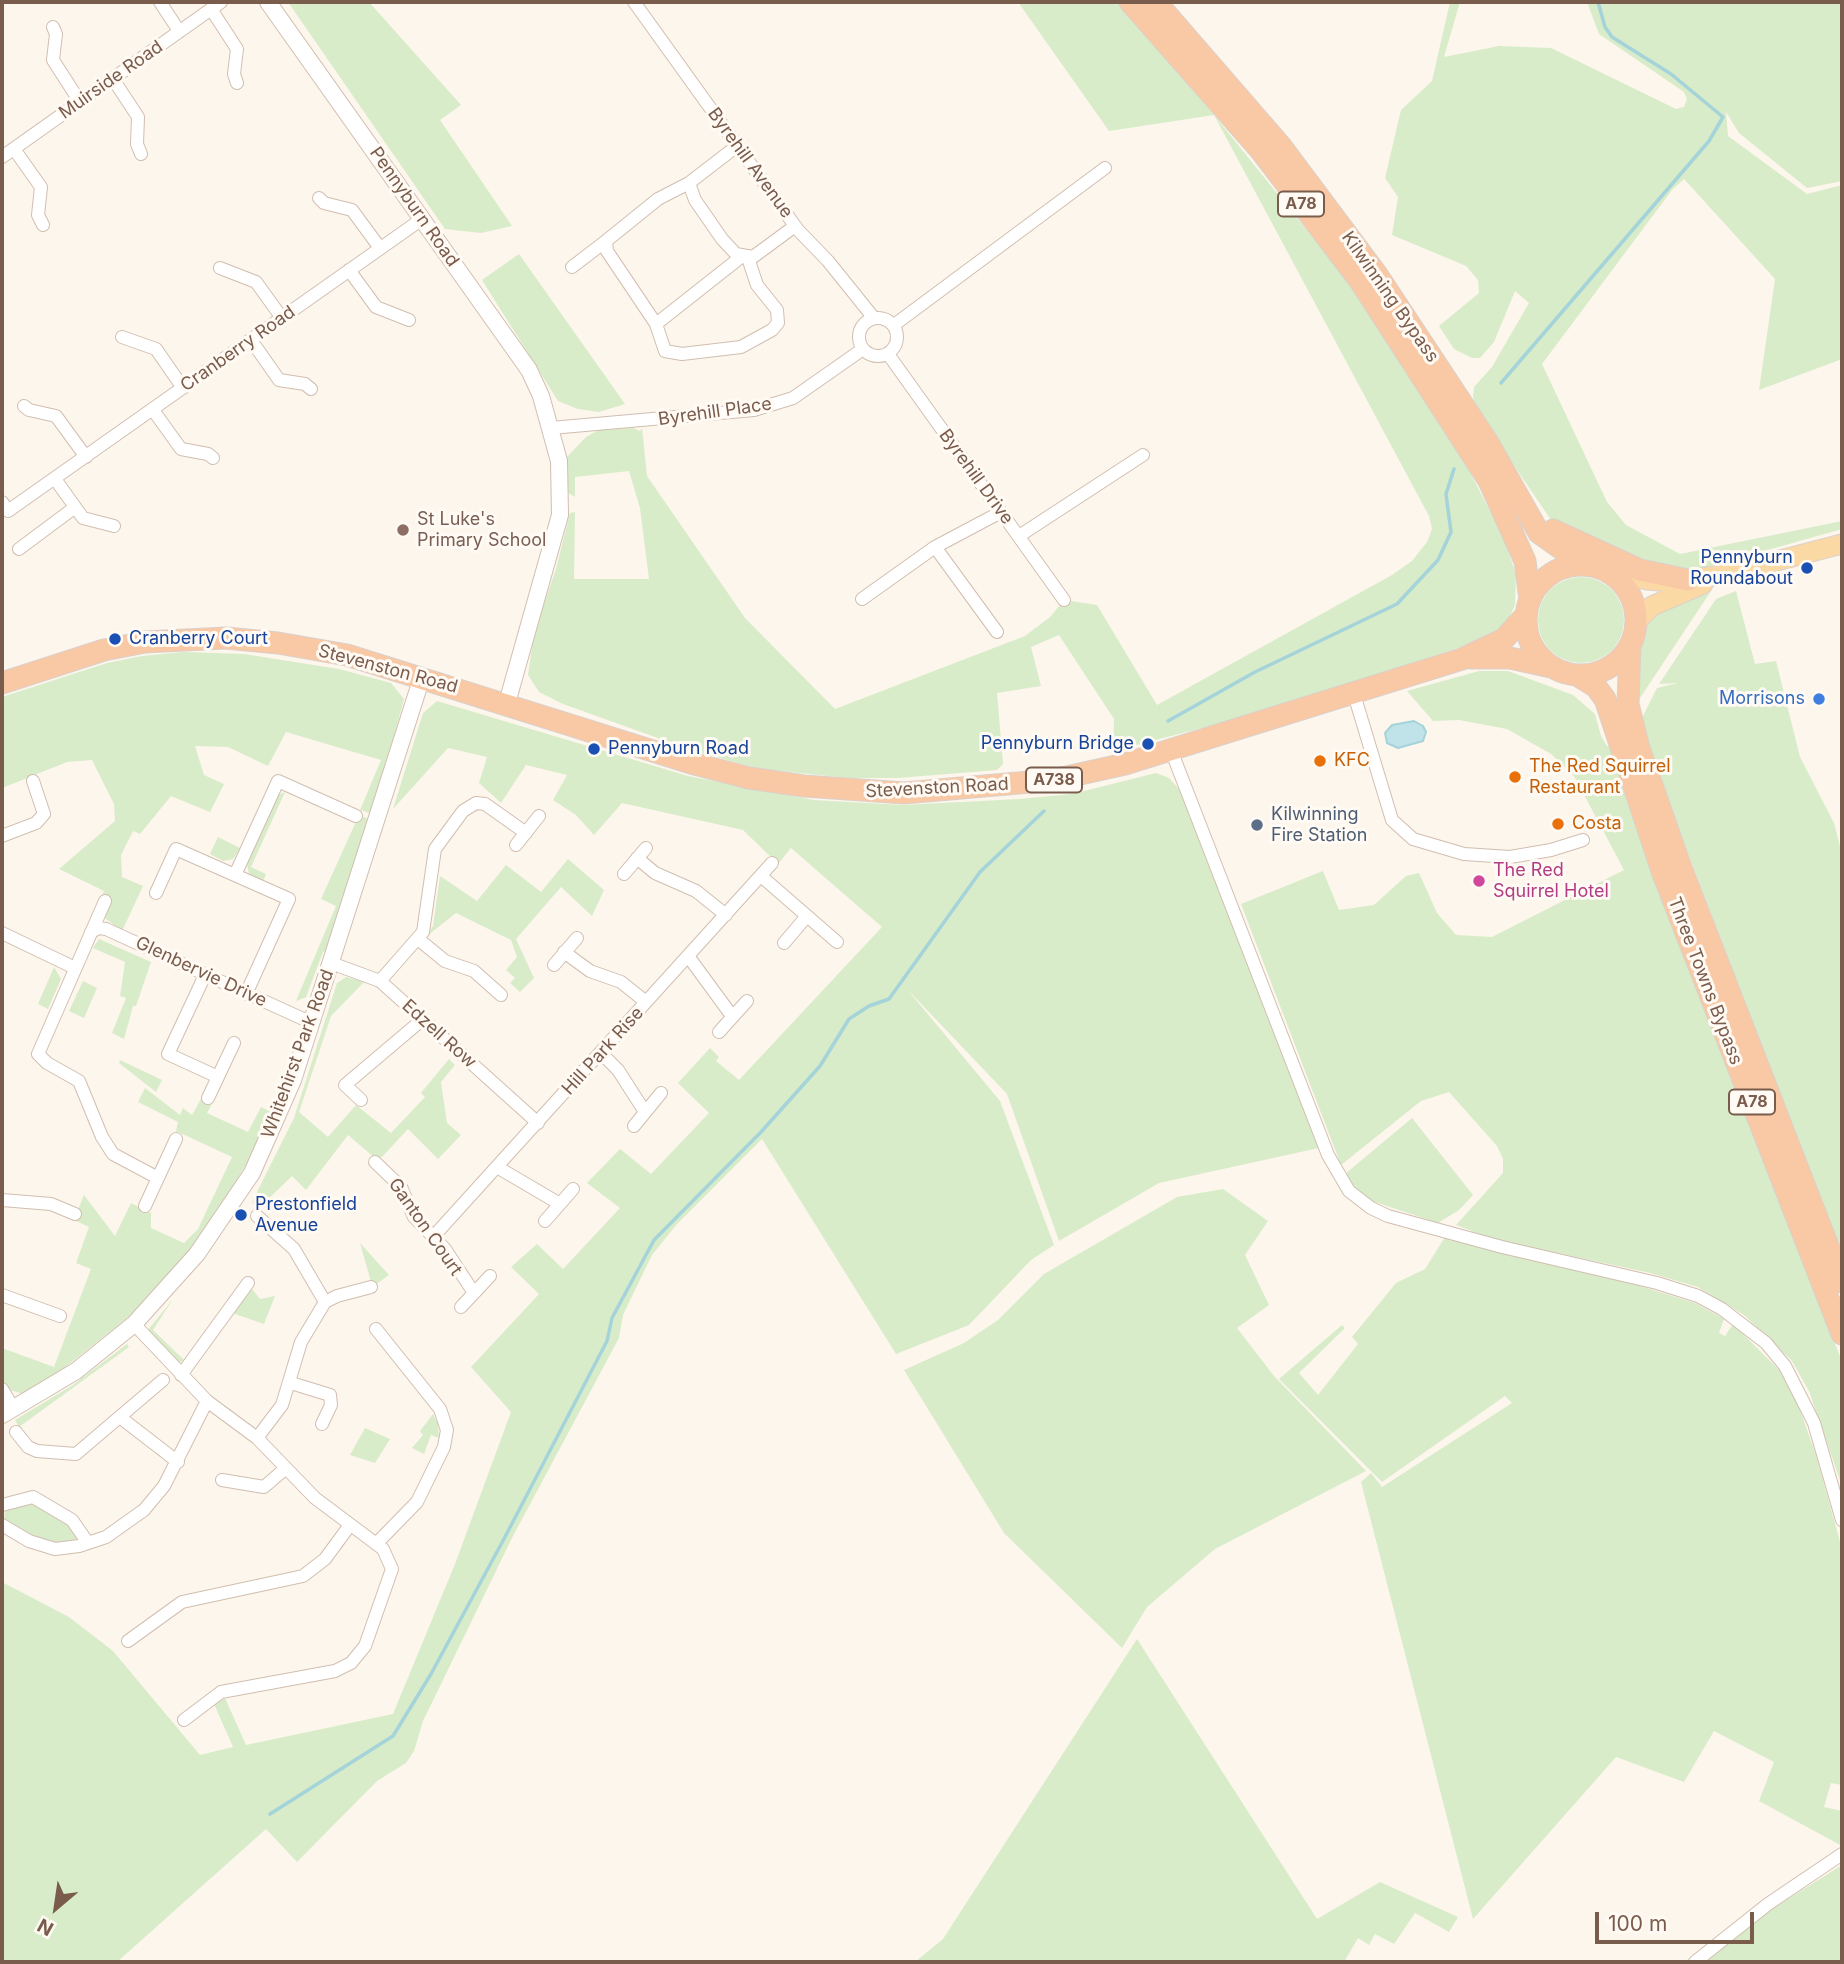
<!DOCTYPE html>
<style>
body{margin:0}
#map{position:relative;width:1844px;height:1964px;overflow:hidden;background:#fdf6ec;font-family:Inter,sans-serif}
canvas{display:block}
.frame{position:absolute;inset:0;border:4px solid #7a5c4d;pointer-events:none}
.north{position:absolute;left:21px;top:1873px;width:70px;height:70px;-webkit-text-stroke:5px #fffaf3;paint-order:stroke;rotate:209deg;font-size:19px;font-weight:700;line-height:28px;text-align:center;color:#7a5c4d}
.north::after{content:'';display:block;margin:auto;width:24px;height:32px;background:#7a5c4d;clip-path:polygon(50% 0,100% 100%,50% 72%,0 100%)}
.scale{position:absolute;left:1595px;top:1912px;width:159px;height:32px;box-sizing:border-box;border:4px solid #7a5c4d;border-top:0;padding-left:9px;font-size:21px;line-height:24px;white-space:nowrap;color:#7a5c4d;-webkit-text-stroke:5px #fffaf3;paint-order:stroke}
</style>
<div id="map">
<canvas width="1844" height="1964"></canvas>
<div class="frame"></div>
<div class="north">N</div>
<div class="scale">100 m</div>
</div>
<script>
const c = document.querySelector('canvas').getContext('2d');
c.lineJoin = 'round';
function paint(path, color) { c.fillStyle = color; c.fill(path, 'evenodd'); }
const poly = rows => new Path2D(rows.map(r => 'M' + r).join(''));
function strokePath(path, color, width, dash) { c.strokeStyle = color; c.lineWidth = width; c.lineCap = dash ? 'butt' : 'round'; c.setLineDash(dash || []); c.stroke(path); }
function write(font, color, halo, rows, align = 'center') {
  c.font = font + ' Inter,sans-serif'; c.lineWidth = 6; c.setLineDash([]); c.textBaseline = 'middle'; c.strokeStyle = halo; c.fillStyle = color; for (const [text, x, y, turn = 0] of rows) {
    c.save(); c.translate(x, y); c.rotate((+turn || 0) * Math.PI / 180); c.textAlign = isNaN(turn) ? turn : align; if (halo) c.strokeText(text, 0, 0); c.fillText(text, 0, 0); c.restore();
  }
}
const green = poly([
 [288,2,369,2,461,105,440,120,512,226,481,233,445,229],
 [1018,2,1117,2,1214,115,1358,294,1470,472,1504,539,1516,574,1515,605,1506,625,1464,646,1363,679,1214,725,1113,751,1114,719,1059,635,1031,647,1041,686,997,693,1003,764,997,770,898,778,848,778,760,769,694,751,563,704,539,692,528,675,534,633,556,569,570,513,575,512,574,579,649,579,640,508,629,471,575,477,575,497,567,492,567,457,586,437,599,430,633,428,640,431,642,428,647,476,745,618,835,709,1025,636,1050,617,1064,600,1097,605,1157,705,1392,575,1412,561,1427,542,1432,529,1429,516,1214,115,1109,131],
 [1450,2,1460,2,1444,57,1499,46,1551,48,1676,109,1684,107,1687,99,1684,92,1599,34,1587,2,1842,2,1842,181,1807,188,1739,133,1726,112,1728,136,1807,194,1842,185,1842,359,1759,390,1775,279,1684,179,1672,190,1542,364,1607,502,1626,525,1680,554,1842,521,1842,529,1690,572,1670,573,1551,520,1475,408,1473,397,1474,387,1492,367,1529,303,1515,291,1494,342,1480,358,1472,358,1454,349,1439,326,1479,293,1478,280,1466,266,1392,235,1398,197,1385,178,1401,110,1432,81],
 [519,254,625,404,599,412,578,409,558,401,482,280],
 '1538 620a43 43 0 1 1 86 0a43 43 0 1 1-86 0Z',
 [1711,591,1636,704,1637,660,1649,618,1679,601],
 [1736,591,1755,664,1776,661,1800,757,1834,823,1842,854,1842,1254,1647,747,1640,722,1657,688,1678,683,1659,684,1716,599],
 [184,652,244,654,339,669,391,683,404,699,373,814,360,810,381,760,286,732,268,766,228,747,195,746,204,775,224,784,210,812,171,796,140,834,133,831,121,855,122,877,143,886,122,931,106,919,101,897,104,891,59,869,115,821,114,804,92,760,67,762,2,788,2,697,107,663,142,656],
 [1479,671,1508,671,1573,695,1595,714,1601,736,1607,746,1611,746,1624,792,1703,1005,1841,1359,1842,1486,1809,1391,1792,1361,1744,1315,1698,1287,1650,1273,1493,1239,1456,1225,1503,1173,1503,1159,1497,1146,1449,1092,1421,1101,1341,1165,1241,904,1323,871,1339,910,1374,905,1406,876,1419,873,1437,913,1456,935,1492,937,1624,870,1574,776,1551,754,1507,729,1459,720,1433,721,1407,691],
 [437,701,688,776,814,800,903,805,1019,799,1072,794,1156,773,1169,778,1179,789,1319,1148,1159,1183,1059,1241,1007,1094,907,989,1000,1101,1054,1245,1031,1260,969,1325,896,1354,762,1139,677,1224,652,1255,623,1315,619,1338,513,1536,423,1721,414,1751,406,1763,377,1781,297,1862,266,1829,117,1962,2,1962,2,1582,69,1617,113,1651,200,1755,233,1747,214,1704,225,1698,246,1745,393,1714,455,1564,511,1412,471,1367,539,1294,511,1267,537,1244,563,1269,620,1208,587,1183,620,1149,651,1174,709,1113,678,1083,710,1048,719,1057,716,1061,739,1080,882,927,791,848,778,864,743,830,622,803,594,835,576,815,553,800,567,775,526,765,501,803,479,783,487,757,448,748,393,809,423,713],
 [285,792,251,867,266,874,263,882,249,874,247,864,278,795],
 [359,815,371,820,330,949,323,952,306,997,296,1001,336,906,321,899],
 [218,837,240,848,233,859,223,861,210,854],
 [568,859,604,890,592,916,561,887,516,939,534,978,520,992,510,983,515,978,506,970,517,957,511,940,456,913,427,936,433,926,440,876,477,901,506,865,541,892],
 [99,939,151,962,136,1006,133,1006,124,1039,112,1033,126,998,120,996,125,962,93,948],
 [54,967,61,979,48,1009,38,1004],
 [346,977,364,982,331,1016,299,1112,328,1137,356,1105,391,1133,425,1097,421,1093,449,1059,455,1065,441,1082,447,1123,461,1135,438,1159,408,1129,382,1157,375,1158,348,1135,306,1190,292,1176,258,1209,252,1202,294,1118,337,983],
 [83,981,97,988,84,1018,69,1011],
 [120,1060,162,1080,156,1092,119,1063],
 [145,1088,180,1115,183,1108,192,1115,202,1097,213,1102,207,1113,248,1132,261,1107,269,1111,262,1138,205,1233,142,1306,44,1384,24,1394,9,1390,2,1380,2,1348,54,1367,91,1269,76,1263,89,1227,74,1220,84,1195,115,1236,131,1203,151,1213,151,1228,184,1243,198,1229,232,1157,176,1131,178,1122,138,1102],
 [1412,1118,1473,1195,1459,1210,1438,1223,1369,1200,1354,1187,1345,1174],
 [1223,1189,1268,1221,1245,1255,1269,1305,1237,1328,1274,1376,1366,1471,1215,1549,1147,1607,1122,1648,1004,1533,904,1370,964,1343,998,1320,1044,1274,1177,1197],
 [1445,1237,1624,1281,1695,1303,1724,1319,1719,1333,1725,1336,1733,1324,1779,1370,1796,1399,1816,1455,1842,1549,1842,1785,1831,1783,1824,1807,1842,1811,1842,1846,1759,1801,1774,1762,1714,1731,1684,1782,1616,1757,1473,1919,1361,1482,1371,1473,1382,1487,1512,1403,1505,1396,1382,1482,1279,1379,1342,1325,1345,1328,1299,1373,1318,1395,1358,1344,1352,1337,1396,1283,1425,1269],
 [360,1243,389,1275,375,1285,371,1282],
 [252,1289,260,1299,275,1296,264,1324,232,1313],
 [173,1299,153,1330,184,1360,180,1362,176,1362,148,1330],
 [127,1344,129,1347,19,1427,15,1420,73,1385],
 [433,1414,438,1424,439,1438,431,1435,424,1454,412,1448,423,1435,420,1431],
 [365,1428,390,1439,375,1463,350,1455],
 [31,1501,65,1520,77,1537,75,1541,65,1544,40,1541,4,1520,5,1510],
 [1137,1639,1317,1919,1380,1882,1458,1917,1449,1932,1415,1913,1394,1944,1375,1934,1369,1945,1358,1938,1344,1962,915,1962,943,1939],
 [1842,1865,1842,1962,1706,1962,1767,1912]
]);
const water = poly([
 [1414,721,1423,726,1426,732,1423,741,1398,748,1387,743,1385,733,1392,725,1414,721]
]);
const stream = poly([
 [1501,383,1709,141,1723,117,1671,74,1612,37,1605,27,1598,2],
 [1168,721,1255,672,1397,604,1438,560,1451,532,1446,494,1454,469],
 [270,1814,393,1736,431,1674,505,1537,607,1341,612,1318,654,1240,761,1132,820,1066,849,1019,869,1006,889,999,980,872,1044,811]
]);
const minor = poly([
 [160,2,179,31],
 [634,2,798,230,828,261,873,317],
 [211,9,237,49,234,74,237,83],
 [53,27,56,34,53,60,80,102],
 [113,79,138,117,137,144,141,154],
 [737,146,689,183,695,200,722,239,736,254,753,257,795,226],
 [14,149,41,187,38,215,43,225],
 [2,157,221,2],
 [689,183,658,199,606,241,607,251,656,324,665,351,682,354,741,347,772,330,778,323,777,310,757,285,748,258],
 [319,198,324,203,352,210,380,248],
 [572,267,606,241],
 [220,268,256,282,282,318],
 [349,270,376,307,409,320],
 '859 337a19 19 0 1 1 38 0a19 19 0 1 1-38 0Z',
 [656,324,741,257],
 [894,325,1105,168],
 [122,337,156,349,183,388],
 [251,340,279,380,305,384,311,389],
 [888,354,1064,600],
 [24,406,29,410,56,416,86,457],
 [153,410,181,449,208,454,213,458],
 [551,428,754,410,793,398,863,349],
 [55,479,83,518,114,526],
 [2,502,8,511,422,219],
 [1019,536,1143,455],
 [935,547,997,632],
 [19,549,74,508],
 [862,599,935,547,1001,512],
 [1353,691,1392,820,1413,839,1464,854,1510,857,1551,850,1583,840],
 [1171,750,1328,1155,1349,1191,1371,1208,1388,1216,1502,1247,1657,1283,1698,1296,1722,1309,1766,1343,1785,1366,1814,1423,1842,1520],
 [2,836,36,823,44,814,33,781],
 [516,845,539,816],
 [637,858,655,873,696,891,726,915],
 [624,874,646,848],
 [235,875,278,781,356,816],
 [761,876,837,942],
 [156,893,176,849,289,899,246,994],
 [105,901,38,1054,47,1063,79,1081,102,1137,113,1154,158,1178],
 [91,932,99,928,106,929,312,1023],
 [2,933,75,968],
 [418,939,445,961,474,971,501,995],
 [784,943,807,916],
 [564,952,590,971,621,982,646,1002],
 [688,956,732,1016],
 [331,963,380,981,538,1123],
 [554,965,577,938],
 [205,975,168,1054,218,1077],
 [380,981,423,932,435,849,463,811,476,803,485,804,526,833],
 [719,1032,747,1001],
 [601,1053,618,1070,645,1112],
 [208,1098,234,1043],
 [361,1100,345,1085,423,1019],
 [634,1126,661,1093],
 [375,1162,401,1187,414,1217,445,1249,474,1293],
 [497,1167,560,1204],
 [2,1200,51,1204,75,1214],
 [145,1206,176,1139],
 [257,1216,294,1249,325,1302,301,1342,282,1405,257,1438],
 [545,1221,573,1189],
 [433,1237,772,863],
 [2,1295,60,1316],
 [325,1302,337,1296,371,1287],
 [461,1307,490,1276],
 [134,1324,207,1401,257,1438,315,1498,383,1549,392,1569,365,1646,351,1663,335,1671,221,1692,184,1720],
 [376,1329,440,1409,447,1430,444,1447,417,1502,376,1544],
 [181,1375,248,1283],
 [291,1383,330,1395,331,1405,322,1424],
 [2,1389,14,1409],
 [121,1418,178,1462],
 [16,1432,28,1447,37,1451,76,1454,163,1380],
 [222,1480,264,1487,286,1468],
 [2,1505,33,1497,72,1520,88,1543],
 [2,1525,29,1541,55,1549,79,1546,106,1537,144,1510,164,1486,207,1401],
 [128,1641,182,1602,303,1576,325,1559,350,1525],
 [1695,1962,1768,1904,1842,1854]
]);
const tertiary = poly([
 [268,2,529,370,541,396,559,461,560,515,507,703],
 [2,1415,76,1371,134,1324,197,1254,252,1173,293,1080,422,677]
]);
const primary = poly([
 [1603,570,1647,580,1671,582,1723,575,1842,544],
 [1636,622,1652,606,1703,584]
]);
const trunk = poly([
 [1130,2,1261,151,1360,281,1489,481,1525,561,1530,600],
 [1156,2,1280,145,1378,276,1487,441,1539,533,1584,565],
 [1553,530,1640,570,1688,580],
 '1526 620a55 55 0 1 1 110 0a55 55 0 1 1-110 0Z',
 [1630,646,1628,704,1639,748,1680,865,1842,1282],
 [1472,658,1510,658,1551,667],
 [1577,675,1596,687,1605,699,1662,871,1842,1334],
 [2,683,104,650,145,642,226,638,278,643,347,655,691,763,749,778,804,786,904,793,1053,780,1125,764,1462,659,1504,639,1526,615]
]);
const markers = [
 [403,530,7,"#8d6e63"],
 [1807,568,7,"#1a4fb4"],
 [115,639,7,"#1a4fb4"],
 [1819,699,7,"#3f7fe0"],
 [1148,744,7,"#1a4fb4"],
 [594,749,7,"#1a4fb4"],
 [1320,761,7,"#e8710a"],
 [1515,777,7,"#e8710a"],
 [1558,824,7,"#e8710a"],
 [1257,825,7,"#5c6f8a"],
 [1479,881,7,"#d1479c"],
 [241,1215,7,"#1a4fb4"]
];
const shields = [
 [1301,204,46],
 [1054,780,56],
 [1752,1102,46]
];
const shieldNames = [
 ["A78",1301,204],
 ["A738",1054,780],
 ["A78",1752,1102]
];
const streetNames = [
 ["Muirside Road",111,80,-35],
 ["Byrehill Avenue",750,163,54],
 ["Pennyburn Road",414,207,55],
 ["Kilwinning Bypass",1390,297,55],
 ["Cranberry Road",238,349,-35],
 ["Byrehill Place",715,412,-8],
 ["Byrehill Drive",976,477,54],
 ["Stevenston Road",388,669,15],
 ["Stevenston Road",937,788,-3],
 ["Glenbervie Drive",201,972,25],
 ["Three Towns Bypass",1705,981,69],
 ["Edzell Row",439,1034,42],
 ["Hill Park Rise",603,1051,-48],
 ["Whitehirst Park Road",298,1054,-70],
 ["Ganton Court",425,1227,55]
];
const educationNames = [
 ["St Luke's",417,520],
 ["Primary School",417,541]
];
const transitNames = [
 ["Pennyburn",1793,558,"right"],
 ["Roundabout",1793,579,"right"],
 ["Cranberry Court",129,639],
 ["Pennyburn Bridge",1134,744,"right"],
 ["Pennyburn Road",608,749],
 ["Prestonfield",255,1205],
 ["Avenue",255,1226]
];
const shopNames = [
 ["Morrisons",1805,699]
];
const foodNames = [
 ["KFC",1334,761],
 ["The Red Squirrel",1529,767],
 ["Restaurant",1529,788],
 ["Costa",1572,824]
];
const serviceNames = [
 ["Kilwinning",1271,815],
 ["Fire Station",1271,836]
];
const hotelNames = [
 ["The Red",1493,871],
 ["Squirrel Hotel",1493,892]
];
paint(green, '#d8ecc9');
paint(water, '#bfe3e8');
strokePath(water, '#a5d3da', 2);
strokePath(stream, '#a5d3da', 3.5);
strokePath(minor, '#d1beb0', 14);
strokePath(tertiary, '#d1beb0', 18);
strokePath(primary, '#dad1cd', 21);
strokePath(trunk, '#dad1cd', 23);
strokePath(minor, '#fff', 12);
strokePath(tertiary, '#fff', 16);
strokePath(primary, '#fbd9a5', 19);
strokePath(trunk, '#f9c8a4', 21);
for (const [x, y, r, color] of markers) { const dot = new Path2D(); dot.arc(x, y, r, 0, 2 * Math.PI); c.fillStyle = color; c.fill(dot); strokePath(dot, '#fffaf3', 2.5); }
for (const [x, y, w] of shields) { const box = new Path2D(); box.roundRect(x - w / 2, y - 12.5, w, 25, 5); c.fillStyle = '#fffaf3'; c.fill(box); strokePath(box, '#7a5c4d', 2); }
write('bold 16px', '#7a5c4d', null, shieldNames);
write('18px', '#7a5c4d', '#fffaf3', streetNames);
write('18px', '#785e54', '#fffaf3', educationNames, 'left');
write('18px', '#164399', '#fffaf3', transitNames, 'left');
write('18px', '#366cbe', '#fffaf3', shopNames, 'right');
write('18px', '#c56008', '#fffaf3', foodNames, 'left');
write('18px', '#4e5e75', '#fffaf3', serviceNames, 'left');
write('18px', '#b23c85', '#fffaf3', hotelNames, 'left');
</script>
